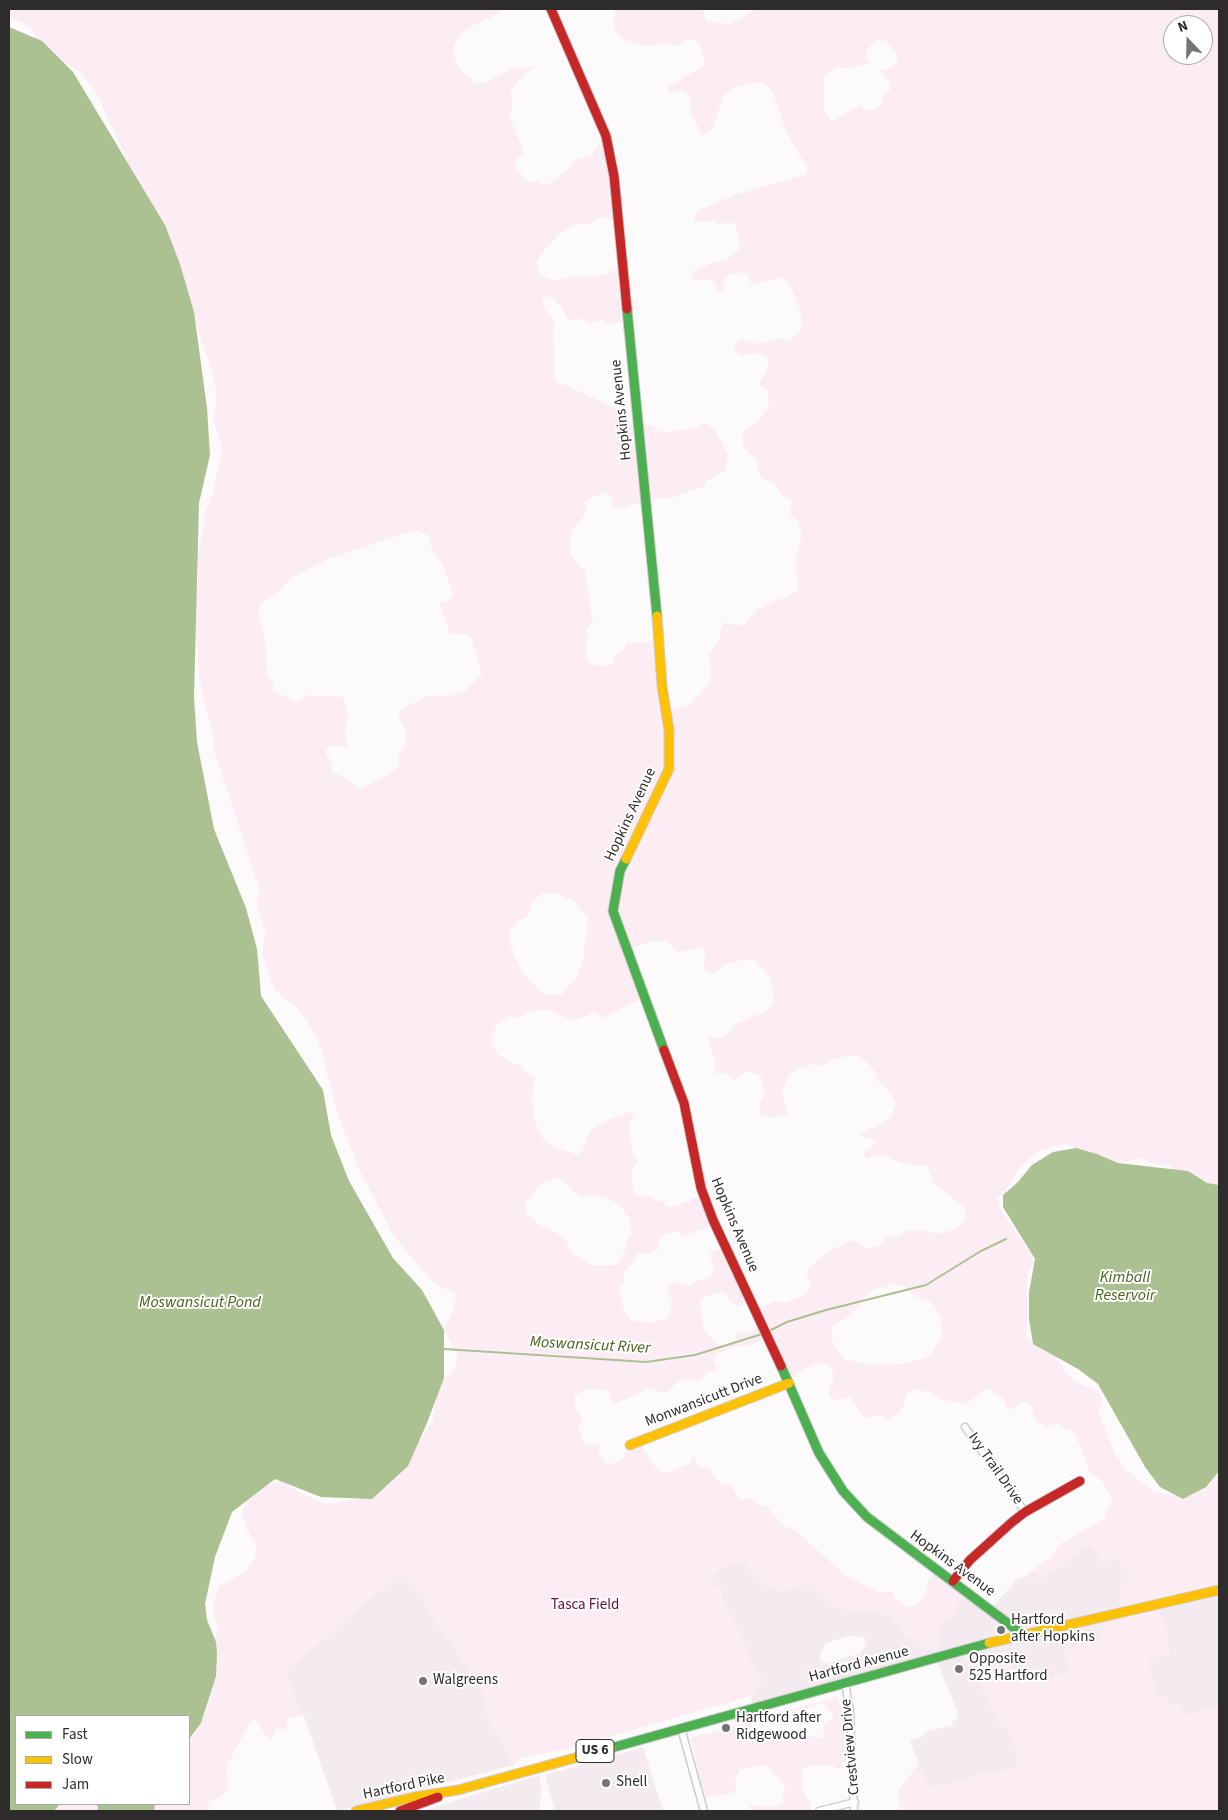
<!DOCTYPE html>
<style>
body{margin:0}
#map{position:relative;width:1228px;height:1820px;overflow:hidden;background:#fcfafb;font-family:"Source Sans 3",sans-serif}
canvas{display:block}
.frame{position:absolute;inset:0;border:10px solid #2d2b2c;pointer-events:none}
.legend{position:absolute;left:15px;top:1715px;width:175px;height:90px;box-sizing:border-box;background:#fff;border:1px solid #abaaab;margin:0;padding:6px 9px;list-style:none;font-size:15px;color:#2d2b2c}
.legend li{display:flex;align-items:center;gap:10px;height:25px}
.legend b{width:25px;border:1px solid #abaaab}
.north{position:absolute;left:1163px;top:15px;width:50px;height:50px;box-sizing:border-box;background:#fff;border:1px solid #abaaab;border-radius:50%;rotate:339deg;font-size:14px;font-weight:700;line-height:20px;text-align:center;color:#2d2b2c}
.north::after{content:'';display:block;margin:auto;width:18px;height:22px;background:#757374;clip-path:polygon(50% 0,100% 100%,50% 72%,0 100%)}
</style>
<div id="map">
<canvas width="1228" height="1820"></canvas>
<div class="frame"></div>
<ul class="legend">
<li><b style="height:6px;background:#4caf50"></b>Fast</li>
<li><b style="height:6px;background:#ffc107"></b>Slow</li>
<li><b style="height:6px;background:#c62828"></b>Jam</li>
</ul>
<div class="north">N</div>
</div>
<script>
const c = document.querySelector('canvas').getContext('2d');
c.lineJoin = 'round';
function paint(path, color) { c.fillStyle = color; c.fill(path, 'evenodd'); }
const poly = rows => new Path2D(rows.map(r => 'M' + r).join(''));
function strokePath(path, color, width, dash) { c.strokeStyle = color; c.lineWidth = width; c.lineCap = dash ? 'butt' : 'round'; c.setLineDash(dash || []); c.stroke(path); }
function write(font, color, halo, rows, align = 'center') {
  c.font = font + ' "Source Sans 3",sans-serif'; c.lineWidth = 4; c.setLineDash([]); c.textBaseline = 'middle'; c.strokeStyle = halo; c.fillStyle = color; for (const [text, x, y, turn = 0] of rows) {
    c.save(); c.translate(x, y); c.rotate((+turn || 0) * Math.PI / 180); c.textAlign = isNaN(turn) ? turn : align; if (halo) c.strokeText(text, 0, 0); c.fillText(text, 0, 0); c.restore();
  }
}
const built = poly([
 [1089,1544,1094,1548,1103,1563,1108,1558,1116,1557,1128,1572,1128,1579,1120,1588,1122,1610,1104,1622,1103,1635,1071,1672,1064,1676,1060,1673,1052,1679,1035,1680,1020,1673,1005,1661,969,1668,980,1680,983,1690,1000,1724,1010,1731,1017,1752,1018,1767,1000,1772,983,1773,949,1785,927,1787,910,1741,922,1737,927,1731,953,1725,952,1722,957,1718,957,1710,937,1662,753,1711,751,1696,763,1681,754,1665,752,1667,750,1663,746,1646,722,1599,721,1587,715,1589,711,1577,722,1566,745,1562,753,1575,758,1575,765,1585,776,1585,780,1591,807,1581,838,1608,858,1611,873,1608,891,1617,908,1637,938,1653,937,1630,946,1618,953,1617,956,1606,967,1592,992,1608,1019,1577,1026,1577,1027,1574,1034,1571,1038,1573,1040,1580],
 [846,1636,864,1637,866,1643,861,1653,824,1664,819,1657,825,1644],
 [402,1574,425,1596,426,1606,481,1687,486,1707,514,1765,337,1811,304,1716,300,1715,286,1670,397,1575],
 [1219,1590,1219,1706,1186,1716,1156,1698,1148,1659,1162,1654,1168,1656,1165,1624,1159,1617,1158,1602],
 [643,1747,663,1811,555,1811,545,1775],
 [539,1775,541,1785,540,1811,425,1810]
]);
const green = poly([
 [9,9,501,9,498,14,472,26,460,35,454,45,454,57,459,68,476,84,489,81,512,68,537,67,526,73,510,91,513,106,509,115,524,153,516,160,517,170,529,183,538,180,542,184,551,183,571,167,575,160,591,155,604,138,617,220,601,217,592,224,577,224,562,232,545,249,536,263,540,274,548,279,556,280,578,275,595,277,622,268,627,322,609,324,601,320,588,324,580,318,573,321,566,318,562,307,549,295,542,301,545,309,553,319,554,380,618,409,631,426,652,425,659,431,668,432,698,427,705,423,714,428,728,455,725,471,706,481,704,486,674,497,646,501,644,504,630,505,622,510,613,506,612,499,605,492,592,497,585,503,585,515,573,529,569,541,571,556,585,572,593,623,585,630,589,639,585,644,588,662,591,665,609,666,614,660,614,655,626,650,626,643,658,641,666,710,686,707,708,685,712,673,708,656,719,640,721,627,726,622,736,626,745,624,756,610,799,591,795,561,802,535,798,520,791,516,790,510,794,503,781,494,776,485,760,477,757,461,743,447,743,431,755,424,769,408,767,390,759,384,768,367,767,358,757,353,741,356,734,351,737,342,741,339,758,344,779,338,788,341,796,336,802,328,801,312,791,286,782,277,752,285,748,276,742,272,727,276,723,281,724,290,717,292,715,283,710,279,692,280,691,272,703,268,710,263,728,259,740,249,736,226,731,222,719,224,714,221,694,221,697,211,734,195,807,174,807,167,786,131,773,93,764,83,752,83,732,89,723,97,713,128,702,135,690,111,692,105,689,94,683,90,669,93,667,88,703,66,705,60,699,44,694,39,690,39,676,46,668,43,647,46,627,41,618,34,614,27,615,9,703,9,707,21,729,24,752,12,753,9,1219,9,1219,1191,1175,1174,1172,1166,1149,1163,1143,1158,1111,1164,1066,1144,1054,1146,1035,1153,1019,1169,1007,1189,997,1198,1001,1210,1030,1252,1034,1262,1027,1275,1027,1336,1034,1345,1038,1342,1053,1350,1065,1373,1080,1384,1098,1391,1102,1398,1099,1412,1101,1419,1114,1451,1124,1468,1155,1493,1184,1495,1219,1472,1219,1590,1158,1602,1159,1617,1165,1624,1170,1653,1168,1656,1162,1654,1148,1659,1156,1697,1166,1696,1170,1706,1180,1704,1186,1715,1219,1706,1219,1811,897,1811,900,1803,897,1793,918,1764,928,1787,949,1785,983,1773,1000,1772,1018,1767,1017,1752,1010,1731,1000,1724,983,1690,980,1679,969,1668,966,1659,975,1656,993,1656,1035,1680,1052,1679,1060,1673,1064,1676,1071,1672,1064,1652,1085,1640,1097,1640,1103,1636,1105,1615,1122,1610,1118,1596,1121,1594,1120,1588,1128,1579,1128,1572,1116,1557,1108,1558,1103,1563,1094,1548,1089,1544,1040,1580,1038,1580,1040,1576,1034,1571,1038,1565,1052,1556,1061,1543,1106,1518,1106,1510,1112,1505,1112,1499,1102,1481,1095,1475,1091,1476,1082,1449,1072,1430,1065,1429,1058,1423,1047,1427,1043,1425,1035,1420,1031,1405,1025,1402,1008,1410,1002,1397,996,1396,991,1390,985,1389,965,1405,940,1399,931,1393,917,1389,906,1394,903,1407,898,1413,887,1420,881,1415,864,1418,851,1397,833,1400,829,1395,830,1385,833,1381,834,1375,829,1365,817,1363,804,1368,788,1380,769,1339,742,1347,736,1346,717,1354,713,1361,717,1370,706,1373,702,1379,694,1381,684,1379,675,1384,671,1390,664,1393,646,1387,642,1392,613,1405,610,1394,605,1390,588,1389,575,1395,575,1408,582,1418,578,1428,583,1441,588,1445,600,1443,598,1452,605,1463,612,1464,622,1460,627,1449,640,1444,656,1468,663,1474,689,1464,694,1456,699,1467,709,1468,719,1482,731,1485,740,1500,751,1498,760,1505,765,1505,786,1528,794,1529,845,1575,878,1592,893,1592,894,1597,906,1607,914,1606,921,1600,927,1590,927,1582,937,1570,967,1592,956,1606,953,1617,946,1618,937,1630,943,1639,937,1647,938,1653,908,1637,891,1617,873,1608,858,1611,838,1608,807,1581,800,1587,780,1591,776,1586,761,1585,758,1576,753,1575,745,1562,722,1566,711,1577,715,1589,721,1587,722,1599,746,1646,750,1663,752,1666,755,1664,763,1682,751,1696,563,1750,519,1758,514,1765,483,1710,486,1707,481,1687,426,1606,425,1596,402,1574,397,1575,286,1670,300,1712,299,1716,288,1719,285,1731,277,1728,271,1740,268,1739,256,1720,251,1721,227,1765,228,1789,221,1797,208,1802,209,1811,151,1811,151,1804,189,1804,189,1734,202,1721,207,1711,213,1643,218,1628,212,1607,219,1586,244,1572,255,1559,256,1545,245,1525,242,1513,246,1501,262,1487,282,1481,300,1493,326,1504,351,1500,368,1494,414,1449,433,1421,436,1398,441,1383,456,1367,458,1356,444,1328,452,1314,456,1299,454,1293,434,1284,393,1235,357,1165,336,1109,323,1055,316,1035,299,1010,274,989,262,954,265,931,257,908,259,887,214,751,212,731,199,677,198,653,193,619,198,578,196,560,203,532,204,514,214,490,222,447,214,422,217,400,214,377,179,276,96,92,78,70,67,64,42,56,37,46,34,32,22,22,9,18],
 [1173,25,1203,25,1203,55,1173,55],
 [879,40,886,41,898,55,897,62,890,69,878,69,889,81,891,89,884,95,882,104,876,109,865,110,860,105,831,122,824,109,824,78,836,68,850,68,871,63,867,58,866,51,875,41],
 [412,531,418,531,430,536,431,547,442,564,453,593,449,601,439,602,450,634,466,635,472,640,482,674,465,691,450,696,430,695,399,710,399,718,406,733,406,746,399,752,399,765,390,774,359,789,349,780,333,772,331,761,326,755,326,750,329,747,348,746,345,732,348,713,343,697,309,695,296,701,274,691,272,680,268,676,264,635,259,616,260,604,280,591,290,579,329,559],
 [547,893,558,894,565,899,571,899,588,918,583,961,577,977,561,995,546,995,536,987,522,972,509,942,509,931,518,921,528,917,531,904,541,894],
 [654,941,666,941,679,952,702,947,706,952,704,962,706,972,715,974,724,965,741,960,753,960,771,978,773,1003,764,1012,733,1025,733,1029,721,1038,707,1038,715,1060,714,1073,726,1073,735,1080,743,1073,751,1072,761,1076,765,1094,760,1104,760,1115,768,1116,769,1118,787,1114,782,1090,789,1075,796,1070,813,1064,824,1066,833,1059,855,1055,868,1063,874,1070,878,1081,890,1092,896,1104,890,1119,860,1134,868,1139,876,1139,876,1143,865,1151,865,1158,885,1156,907,1165,927,1166,935,1185,964,1206,966,1220,956,1228,939,1234,920,1230,905,1231,900,1235,886,1236,882,1244,871,1248,863,1247,853,1240,833,1249,818,1260,807,1272,811,1286,806,1294,785,1303,775,1301,757,1309,762,1326,748,1333,738,1332,734,1341,722,1345,716,1344,704,1329,700,1302,704,1297,721,1292,727,1295,736,1307,752,1301,726,1246,710,1253,714,1268,713,1275,689,1285,679,1282,666,1286,672,1301,671,1311,668,1317,656,1322,631,1321,624,1310,619,1293,621,1285,624,1284,624,1272,635,1261,637,1254,649,1254,659,1249,658,1241,662,1236,673,1232,679,1232,683,1236,715,1225,703,1196,672,1207,667,1207,662,1201,656,1201,651,1196,635,1196,633,1192,632,1171,638,1160,634,1156,630,1138,630,1123,634,1118,630,1112,610,1119,590,1131,582,1152,577,1155,553,1146,543,1139,535,1122,532,1099,535,1076,531,1076,520,1065,510,1062,497,1054,492,1044,492,1037,497,1024,509,1016,516,1018,532,1011,543,1011,546,1009,574,1021,595,1012,602,1018,644,998,628,949],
 [559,1178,568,1185,574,1193,584,1197,591,1195,605,1197,619,1204,630,1220,632,1234,628,1239,626,1249,616,1265,591,1265,572,1252,564,1237,539,1225,526,1213,525,1204,539,1186,547,1181],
 [893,1284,904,1287,914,1296,933,1303,942,1322,941,1337,929,1357,903,1364,868,1365,845,1359,836,1349,832,1340,832,1327,853,1313,871,1291],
 [837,1697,846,1723,847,1761,842,1762,842,1768,836,1768,832,1765,809,1765,802,1771,802,1790,810,1803,811,1811,751,1811,748,1802,756,1806,772,1807,782,1804,785,1785,767,1766,759,1766,740,1770,735,1779,736,1792,704,1798,691,1738],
 [823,1703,834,1717,823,1727,824,1735,821,1738,816,1738,802,1733,781,1738,765,1737,753,1745,748,1741,746,1736,749,1729,754,1724],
 [57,1804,97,1804,98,1811,46,1811]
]);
const water = poly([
 [9,27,42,41,73,72,165,225,180,264,194,312,207,408,210,455,199,503,194,697,197,742,214,829,246,908,257,949,261,996,323,1090,331,1135,349,1181,393,1258,422,1290,444,1330,444,1378,427,1423,408,1466,372,1499,321,1497,275,1479,232,1512,215,1557,205,1604,207,1620,216,1642,217,1653,216,1676,201,1723,189,1739,189,1716,16,1716,16,1804,60,1804,54,1811,9,1811],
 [1076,1148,1097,1154,1118,1163,1188,1171,1207,1183,1219,1185,1219,1471,1206,1487,1183,1499,1160,1487,1145,1467,1098,1384,1078,1369,1033,1344,1029,1319,1029,1292,1035,1259,1003,1207,1003,1195,1017,1183,1032,1165,1053,1152],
 [97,1804,155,1804,154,1811,98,1811]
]);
const stream = poly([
 [771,1330,787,1322,826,1310,926,1285,981,1251,1006,1239],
 [444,1349,646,1362,695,1355,762,1334]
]);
const street = poly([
 [965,1427,1025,1512],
 [845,1683,850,1711,854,1811],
 [681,1728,704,1811],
 [819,1811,855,1802]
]);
const fast = poly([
 [627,309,657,616],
 [626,859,620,871,613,911,664,1050],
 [781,1366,819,1453,843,1491,867,1517,1022,1634],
 [611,1748,989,1643]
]);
const slow = poly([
 [626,859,669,769,669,730,662,686,657,616],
 [630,1445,789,1383],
 [989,1643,1219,1590],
 [356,1811,414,1797,458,1790,611,1748]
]);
const jam = poly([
 [551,9,606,136,614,176,627,309],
 [664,1050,684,1103,701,1188,713,1220,781,1366],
 [953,1581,970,1560,1011,1523,1025,1512,1080,1481],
 [400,1811,438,1797]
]);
const markers = [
 [1001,1630,5,"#757374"],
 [959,1669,5,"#757374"],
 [423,1681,5,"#757374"],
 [726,1728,5,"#757374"],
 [606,1783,5,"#757374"]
];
const shields = [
 [595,1751,38]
];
const shieldNames = [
 ["US 6",595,1751]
];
const streetNames = [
 ["Hopkins Avenue",622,410,-96],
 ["Hopkins Avenue",631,815,-65],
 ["Hopkins Avenue",734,1225,67],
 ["Monwansicutt Drive",704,1401,-21],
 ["Ivy Trail Drive",995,1469,55],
 ["Hopkins Avenue",952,1564,36],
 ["Hartford Avenue",859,1665,-15],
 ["Crestview Drive",851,1747,-95],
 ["Hartford Pike",404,1787,-12]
];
const parkNames = [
 ["Tasca Field",585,1606]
];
const poiNames = [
 ["Hartford",1011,1621],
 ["after Hopkins",1011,1638],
 ["Opposite",969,1660],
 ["525 Hartford",969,1677],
 ["Walgreens",433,1681],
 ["Hartford after",736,1719],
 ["Ridgewood",736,1736],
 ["Shell",616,1783]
];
const waterNames = [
 ["Kimball",1125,1278],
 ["Reservoir",1125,1296],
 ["Moswansicut Pond",200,1303],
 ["Moswansicut River",590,1346,3]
];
paint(built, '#f3ebef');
paint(green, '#fcedf4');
paint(water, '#acc191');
strokePath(stream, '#acc191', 2);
strokePath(street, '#cdcbcc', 9);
strokePath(fast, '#cdcbcc', 11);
strokePath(slow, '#cdcbcc', 11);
strokePath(jam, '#cdcbcc', 11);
strokePath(street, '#fffefe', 6);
strokePath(fast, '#4caf50', 9);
strokePath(slow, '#ffc107', 9);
strokePath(jam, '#c62828', 9);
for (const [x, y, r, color] of markers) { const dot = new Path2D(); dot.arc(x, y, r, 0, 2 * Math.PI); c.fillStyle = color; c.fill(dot); strokePath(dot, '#fff', 2); }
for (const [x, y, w] of shields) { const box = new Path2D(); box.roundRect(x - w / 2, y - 11.5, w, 23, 4); c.fillStyle = '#fff'; c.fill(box); strokePath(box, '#2d2b2c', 1); }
write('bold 14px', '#2d2b2c', null, shieldNames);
write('15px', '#2d2b2c', '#fff', streetNames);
write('15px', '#650d46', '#fff', parkNames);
write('15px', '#2d2b2c', '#fff', poiNames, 'left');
write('italic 16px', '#446218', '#fff', waterNames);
</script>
